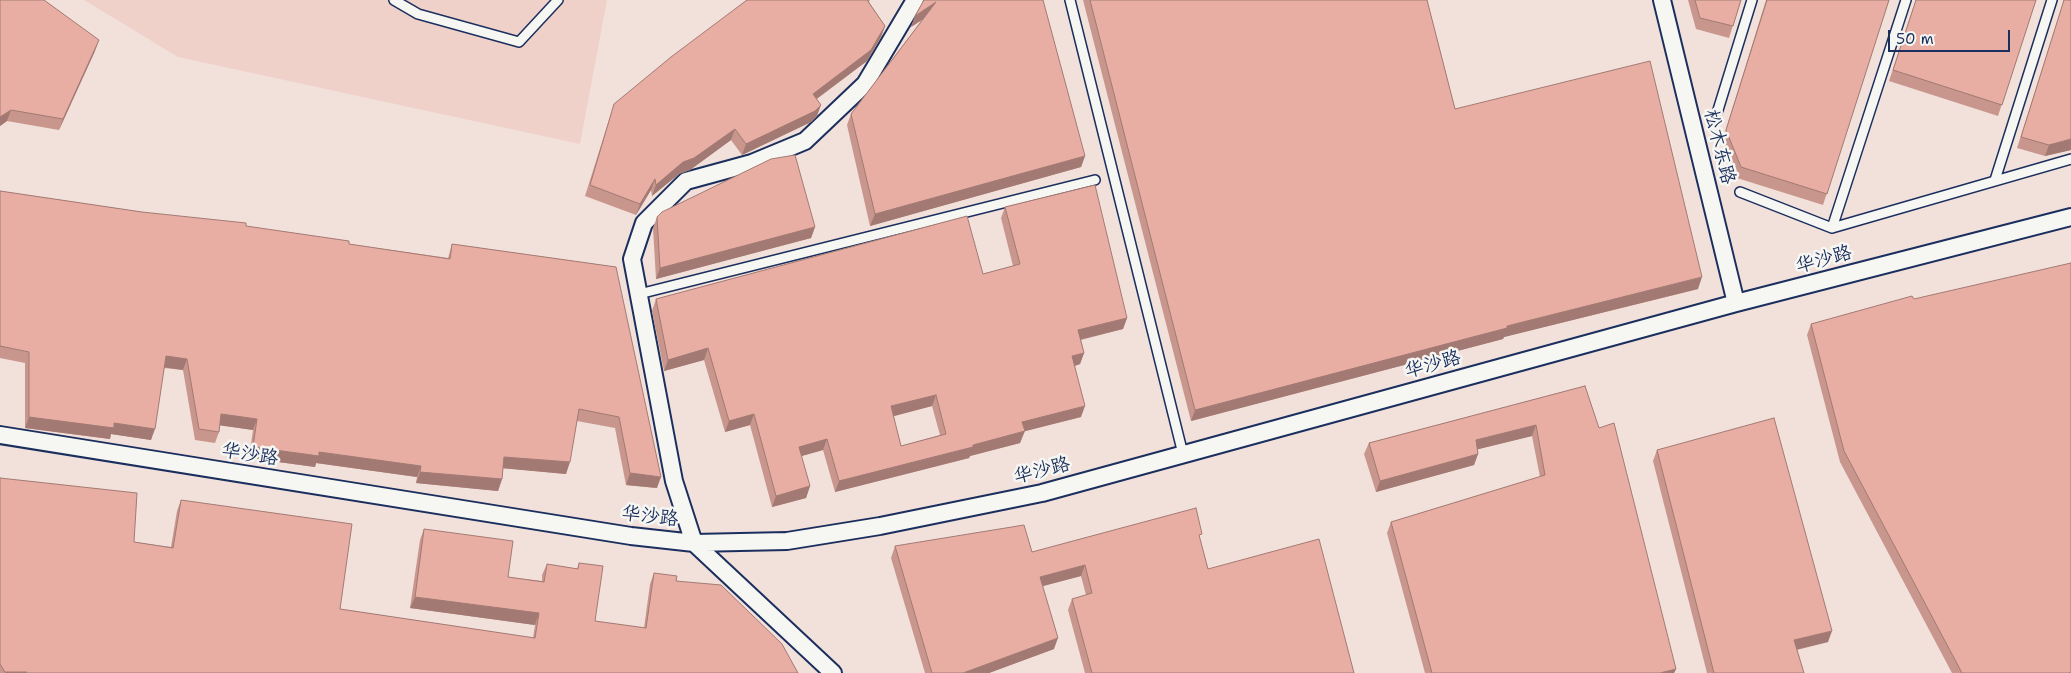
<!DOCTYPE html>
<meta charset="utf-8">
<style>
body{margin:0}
#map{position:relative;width:2071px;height:673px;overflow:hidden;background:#f2e0db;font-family:"Shantell Sans",sans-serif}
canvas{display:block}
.scale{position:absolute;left:1888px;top:30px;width:122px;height:22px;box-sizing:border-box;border:2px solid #1b2f5e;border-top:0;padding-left:6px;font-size:15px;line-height:18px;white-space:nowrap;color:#1b2f5e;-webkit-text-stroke:4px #f6f6f2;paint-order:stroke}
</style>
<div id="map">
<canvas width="2071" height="673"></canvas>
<div class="scale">50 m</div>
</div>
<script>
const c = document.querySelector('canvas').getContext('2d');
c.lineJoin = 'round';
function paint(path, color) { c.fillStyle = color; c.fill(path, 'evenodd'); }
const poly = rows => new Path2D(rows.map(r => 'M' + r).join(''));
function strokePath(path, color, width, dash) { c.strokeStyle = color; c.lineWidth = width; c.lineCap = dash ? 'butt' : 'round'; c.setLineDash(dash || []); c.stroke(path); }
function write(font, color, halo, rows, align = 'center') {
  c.font = font + ' "Shantell Sans","LXGW WenKai TC",sans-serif'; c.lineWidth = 5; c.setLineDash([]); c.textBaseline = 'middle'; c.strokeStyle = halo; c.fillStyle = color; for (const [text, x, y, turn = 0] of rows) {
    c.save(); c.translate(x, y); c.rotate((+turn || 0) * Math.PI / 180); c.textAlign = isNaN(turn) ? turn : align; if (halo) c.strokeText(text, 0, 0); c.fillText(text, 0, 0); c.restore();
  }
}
const built = poly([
 [84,0,607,0,580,144,178,57]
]);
const service = poly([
 [394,0,418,14,519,42,558,0],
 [1070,0,1183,454],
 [1718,110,1752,0],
 [1995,180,2052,0],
 [1740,192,1832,228,2071,159],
 [1832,228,1906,0],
 [639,294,1095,180]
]);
const minor = poly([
 [1662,0,1736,303],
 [0,435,631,536,694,543,787,541,880,526,1042,493,1736,303,2071,217],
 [833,673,694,543,674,481,632,259,644,223,686,181,752,163,805,141,865,84,915,0]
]);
const wall = poly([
 [0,0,95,51,59,130,7,121,0,126],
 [747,0,870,0,869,2,885,26,881,37,867,61,817,99,817,116,811,122,742,155,731,140,690,170,679,174,652,196,651,190,636,215,585,196,614,104],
 [924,0,1085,156,1081,167,870,226,847,125,851,114,922,20,911,27,915,16],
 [1083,0,1427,0,1455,109,1698,289,1504,337,1503,339,1191,421],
 [1688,0,1741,0,1729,38,1696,29],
 [1766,0,1889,0,1823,205,1737,178,1722,142],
 [1916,0,2036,0,1998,116,1889,81],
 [2064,0,2071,0,2071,150,2045,156,2017,148],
 [0,191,142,212,246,226,349,244,448,258,452,244,616,267,657,488,626,485,615,428,577,421,566,474,503,468,502,479,498,491,416,483,417,477,316,463,315,467,249,458,253,430,220,425,219,432,215,443,195,440,183,370,164,368,151,440,111,434,110,439,25,428,25,363,0,358],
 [1005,207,1127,318,1123,329,1081,340,1084,353,1080,364,1075,366,1081,417,1024,431,1020,443,970,456,969,458,835,492,823,450,801,456,810,486,806,498,772,507,750,425,725,432,704,360,664,371,652,311,656,299,983,274,1013,266,1001,218],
 [932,406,940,435,901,446,893,416],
 [657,217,815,227,811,238,656,279,653,228],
 [1914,299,2071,673,1952,673,1840,462,1807,335,1811,324],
 [1585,386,1676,669,1674,673,1425,673,1387,533,1391,522,1540,477,1532,436,1478,449,1478,454,1474,465,1376,492,1364,454,1369,443],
 [1657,450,1828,642,1797,650,1804,673,1707,673,1653,461],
 [0,478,134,542,171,547,177,511,181,500,340,609,533,638,535,625,410,608,420,540,424,529,508,577,542,581,542,575,547,564,577,569,579,563,595,621,644,628,650,584,654,573,676,581,798,673,0,673],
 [1200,540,1208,569,1354,673,1085,673,1068,610,1072,599,1086,595,1081,576,1042,586,1054,649,989,673,925,673,891,558,895,546,1032,552]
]);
const shadedWall = poly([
 [936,2,931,14,911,27,915,16],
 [885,26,881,37,867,61,808,105,813,94],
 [99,40,95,51,59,130,63,119],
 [821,105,817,116,811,122,742,155,746,144],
 [11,110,7,121,0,126,0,117],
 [735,129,731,140,690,170,679,174,652,196,656,185,683,162],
 [2071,139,2071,150,2045,156,2049,145],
 [1085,156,1081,167,870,226,875,214],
 [655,179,651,190,636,215,640,204],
 [815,227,811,238,656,279,660,268],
 [1702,277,1698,289,1504,337,1503,339,1191,421,1195,410,1507,326],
 [1127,318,1123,329,1074,341,1078,330],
 [708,348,704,360,664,371,668,360],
 [1084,353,1080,364,1068,368,1072,356],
 [166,356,187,359,183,370,162,367],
 [936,395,932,406,887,418,891,406],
 [1085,406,1081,417,1018,433,1022,422],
 [221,414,257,419,253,430,217,425],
 [754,414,750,425,725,432,729,421],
 [29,417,114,423,155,429,151,440,111,434,110,439,25,428],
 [1536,425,1532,436,1471,451,1476,440],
 [1025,431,1020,443,970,456,969,458,835,492,839,481],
 [827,439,823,450,795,458,799,447],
 [253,447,319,452,421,466,417,477,316,463,315,467,249,458],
 [1478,454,1474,465,1376,492,1380,481],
 [504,457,570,462,566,474,500,468],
 [420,472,502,479,498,491,416,483],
 [630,473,661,477,657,488,626,485],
 [810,486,806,498,772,507,776,496],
 [1085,565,1081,576,1036,588,1040,577],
 [415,597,539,613,535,625,410,608],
 [1832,631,1828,642,1790,651,1794,640],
 [1058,638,1054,649,989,673,963,673],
 [1676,669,1674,673,1660,673],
 [5,672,27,672,26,673,5,673]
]);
const building = poly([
 [0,0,44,0,99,40,63,119,11,110,0,117,0,0],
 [747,0,867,0,885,26,871,50,813,94,821,105,815,111,746,144,735,129,694,158,683,162,656,185,655,179,640,204,590,185,614,104,671,57,747,0],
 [924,0,1043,0,1085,156,875,214,851,114,936,2,915,16,924,0],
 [1090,0,1427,0,1455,109,1650,61,1702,277,1507,326,1507,328,1195,410,1090,0],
 [1695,0,1741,0,1733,26,1700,18,1695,0],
 [1767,0,1889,0,1827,194,1741,167,1726,130,1767,0],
 [1916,0,2036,0,2002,105,1893,70,1916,0],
 [2064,0,2071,0,2071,139,2049,145,2021,137,2064,0],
 [795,155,815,227,660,268,657,217,662,212,771,159,795,155],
 [1095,185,1127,318,1078,330,1084,353,1072,356,1085,406,1022,422,1025,431,973,445,973,447,839,481,827,439,799,447,810,486,776,496,754,414,729,421,708,348,668,360,656,299,967,216,983,274,1020,264,1005,207,1095,185],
 [936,395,946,434,901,446,891,406,936,395],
 [0,191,142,212,246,223,246,226,349,241,349,244,450,259,452,244,616,267,661,477,630,473,619,417,579,409,570,462,504,457,502,479,420,472,421,466,319,452,319,456,253,447,257,419,221,414,219,432,199,429,187,359,166,356,155,429,114,423,114,428,29,417,29,352,0,346,0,191],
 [2071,263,2071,672,2069,673,1962,673,1844,451,1811,324,1912,296,1914,299,2071,263],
 [1585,386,1599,428,1614,423,1676,669,1660,673,1432,673,1391,522,1545,475,1536,425,1476,440,1478,454,1380,481,1369,443,1585,386],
 [1774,418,1832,631,1794,640,1804,673,1714,673,1657,450,1774,418],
 [0,478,137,493,134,542,173,548,181,500,352,524,340,609,535,638,539,613,415,597,424,529,513,541,508,577,544,582,547,564,578,569,579,563,603,566,595,621,646,628,654,573,677,576,676,581,721,585,782,644,798,673,26,673,27,672,5,672,0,664,0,478],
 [1196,508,1202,534,1199,535,1208,569,1319,539,1354,673,1092,673,1072,599,1092,593,1085,565,1040,577,1058,638,963,673,932,673,895,546,1024,525,1032,552,1196,508]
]);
const streetNames = [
 ["松木东路",1719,147,76],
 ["华沙路",1824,260,-15],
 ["华沙路",1433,365,-15],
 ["华沙路",250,455,9],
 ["华沙路",1042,471,-14],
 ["华沙路",650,517,7]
];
paint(built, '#efd1ca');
strokePath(service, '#1b2f5e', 12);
strokePath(minor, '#1b2f5e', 20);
strokePath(service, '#f6f6f2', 9);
strokePath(minor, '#f6f6f2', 16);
paint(wall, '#c8968d');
paint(shadedWall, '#a27a73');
paint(building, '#e8aea4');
strokePath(building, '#a27a73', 1);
write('19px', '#1b2f5e', '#f6f6f2', streetNames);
</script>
